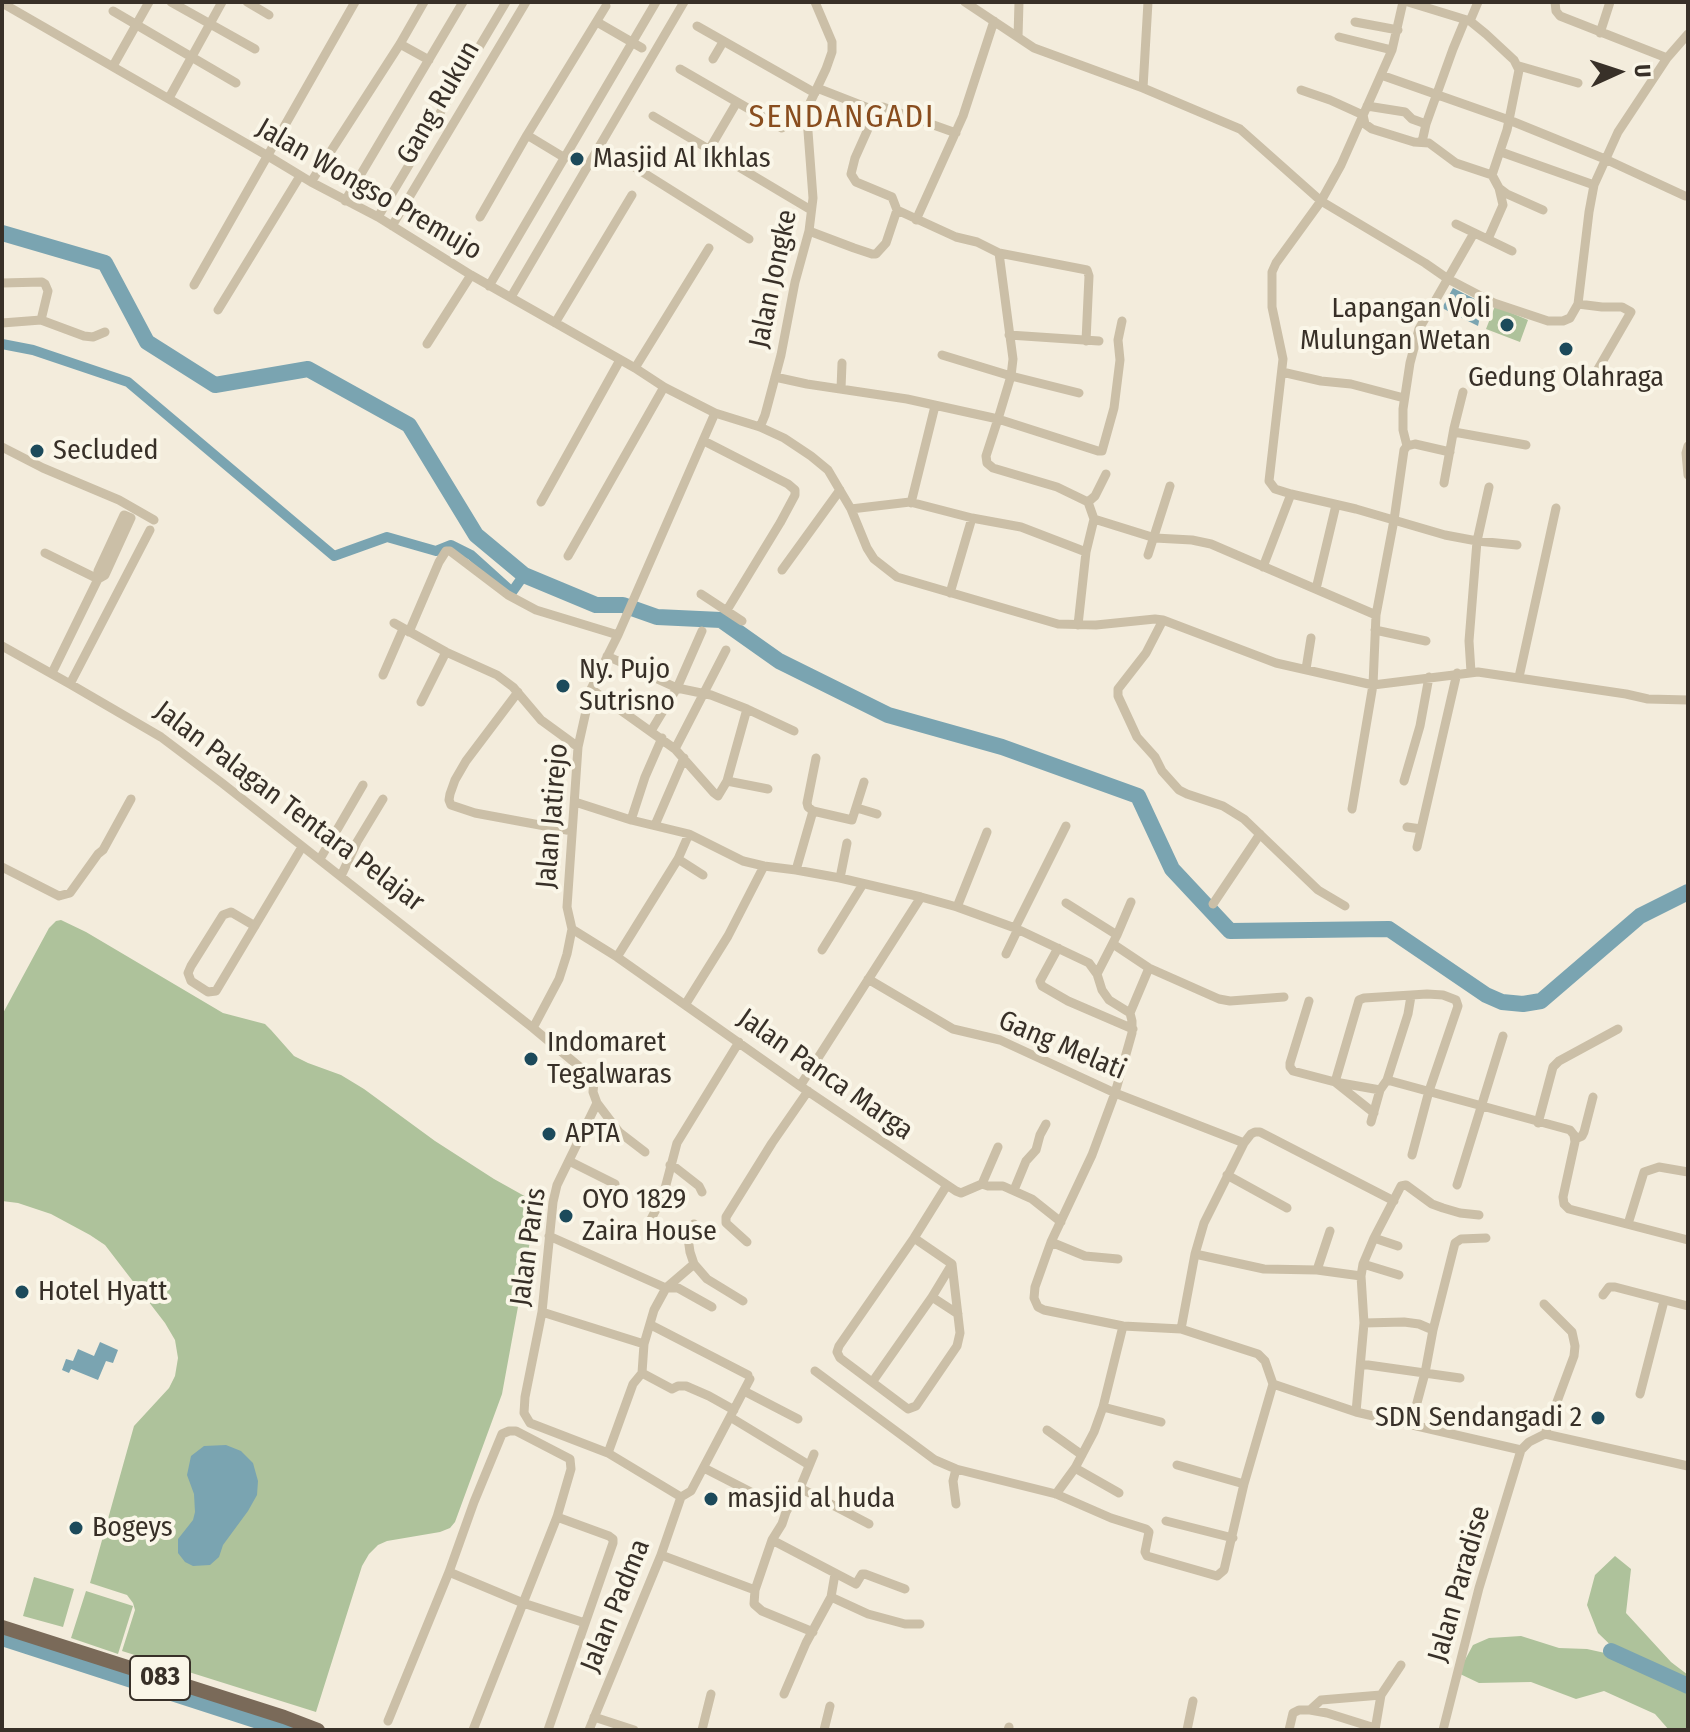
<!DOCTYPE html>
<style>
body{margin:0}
#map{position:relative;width:1690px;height:1732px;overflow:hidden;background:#f3ecdc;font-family:"Fira Sans Condensed",sans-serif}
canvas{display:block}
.frame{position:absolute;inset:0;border:4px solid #383028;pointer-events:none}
.north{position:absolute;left:1578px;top:32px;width:80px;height:80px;-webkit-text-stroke:6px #faf6e8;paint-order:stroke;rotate:87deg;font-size:22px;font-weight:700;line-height:32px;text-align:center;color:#383028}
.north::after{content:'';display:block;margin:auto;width:28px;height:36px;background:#383028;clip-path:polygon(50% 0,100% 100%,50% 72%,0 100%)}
</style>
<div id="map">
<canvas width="1690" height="1732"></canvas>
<div class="frame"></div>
<div class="north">U</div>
</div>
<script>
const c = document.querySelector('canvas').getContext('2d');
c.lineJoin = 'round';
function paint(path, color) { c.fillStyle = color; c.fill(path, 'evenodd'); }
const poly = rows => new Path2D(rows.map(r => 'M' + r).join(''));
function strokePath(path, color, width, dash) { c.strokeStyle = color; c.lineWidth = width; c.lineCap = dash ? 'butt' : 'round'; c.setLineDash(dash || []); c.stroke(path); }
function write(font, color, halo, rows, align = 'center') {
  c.font = font + ' "Fira Sans Condensed",sans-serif'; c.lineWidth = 8; c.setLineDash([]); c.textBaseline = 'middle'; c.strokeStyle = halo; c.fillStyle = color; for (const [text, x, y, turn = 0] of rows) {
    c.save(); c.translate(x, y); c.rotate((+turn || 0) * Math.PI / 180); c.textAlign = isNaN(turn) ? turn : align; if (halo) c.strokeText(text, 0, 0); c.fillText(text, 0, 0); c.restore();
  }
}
const green = poly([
 [1495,306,1528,320,1520,342,1486,329],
 [61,920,86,932,223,1013,265,1024,271,1030,294,1056,308,1063,341,1075,364,1089,435,1141,494,1179,537,1203,502,1394,455,1522,450,1528,440,1532,387,1541,378,1545,369,1554,362,1566,316,1712,122,1651,135,1610,133,1603,127,1595,90,1583,134,1426,169,1388,175,1376,178,1358,175,1340,165,1323,105,1245,90,1235,51,1214,18,1203,2,1201,2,1015,49,928,56,921],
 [1615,1556,1631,1569,1626,1613,1671,1662,1688,1675,1688,1730,1669,1730,1655,1714,1604,1691,1576,1699,1531,1682,1479,1683,1458,1673,1473,1645,1489,1638,1521,1636,1559,1648,1587,1649,1623,1657,1598,1633,1587,1605,1595,1575],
 [34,1577,74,1589,63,1627,23,1616],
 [86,1591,133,1606,118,1654,71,1638]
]);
const water = poly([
 [1453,288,1483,303,1478,326,1442,308],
 [100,1342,118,1350,113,1363,106,1361,98,1380,71,1369,69,1373,62,1370,66,1359,73,1361,78,1349,94,1356],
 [226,1445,241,1451,253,1463,258,1481,257,1495,248,1511,223,1545,219,1557,210,1565,193,1566,185,1562,178,1553,178,1539,193,1520,195,1512,194,1494,187,1475,191,1456,204,1446]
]);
const canal = poly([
 [2,344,33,350,128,382,334,556,387,537,436,551,451,545,471,555,512,592,524,575]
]);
const river = poly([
 [2,233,105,263,147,342,215,385,308,369,409,425,476,535,524,575,596,605,623,605,657,617,721,620,779,661,888,715,1002,747,1138,796,1172,869,1230,931,1389,929,1486,995,1502,1002,1523,1004,1541,1001,1640,916,1688,892],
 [2,1638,286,1730],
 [1611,1651,1688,1686]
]);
const minor = poly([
 [171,2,255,49],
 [247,2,269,15],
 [965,2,1034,48,1143,88,1240,129,1321,201,1425,263,1448,279,1494,303,1548,321,1563,321,1570,318,1578,304,1589,212,1594,185,1618,132,1667,58,1688,34],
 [1403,2,1392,50,1341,165,1321,201,1276,263,1272,272,1272,307,1283,359,1269,481,1275,489,1291,494,1356,509,1445,535,1477,541,1517,545],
 [1408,2,1470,21],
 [1478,2,1470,21,1486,34,1514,60,1519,70,1507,130,1492,175],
 [1555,2,1556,11,1560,16,1667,58],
 [2,3,268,156,311,182,378,217,471,275,635,368,664,387,715,413,760,427,784,438,811,456,828,470,851,509,867,548,874,559,897,577,1058,624,1096,625,1155,619,1163,620,1276,663,1373,685,1478,672,1626,694,1648,699,1688,700],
 [113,11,236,83],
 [597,22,642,48],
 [1355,22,1398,30],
 [697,26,815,93],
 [1600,33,1610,2],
 [1018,37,1019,2],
 [1339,37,1392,50],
 [400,44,429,60],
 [713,59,723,42],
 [113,66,149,2],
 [1519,66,1578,83],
 [680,69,782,128],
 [1381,75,1509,120,1605,159,1685,196],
 [817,88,876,111,855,158,851,174,856,182,892,197,897,210],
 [1143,88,1148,2],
 [1301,90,1330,100,1363,115,1365,124,1372,129,1414,142,1429,143,1456,163,1492,175,1499,188,1507,194,1543,210],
 [169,98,222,2],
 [1367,106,1405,112,1412,119,1426,124],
 [876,111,880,107,883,107,956,133],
 [653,116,811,210],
 [527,135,565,158],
 [1422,142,1426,124,1453,49,1465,20],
 [601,146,749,239],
 [710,148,737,102],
 [1501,152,1594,185],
 [311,182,400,44,424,2],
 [345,201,463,2],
 [378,217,506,2],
 [480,217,527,135,606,6],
 [916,220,963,116,994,21],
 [1456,224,1512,251],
 [392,226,526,2],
 [809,231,854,248,872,254,876,254,886,243,897,210,956,237,977,242,999,253,1087,270,1089,276,1086,341],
 [1488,239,1503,205,1499,188],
 [2,283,42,282,45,284,48,291,41,320,2,323],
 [194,285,355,2],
 [489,286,656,2],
 [511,297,684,2],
 [1578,304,1602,307,1622,307,1631,312,1598,369],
 [218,310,300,176],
 [41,320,84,336,93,337,105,332],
 [555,323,632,195],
 [1009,335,1099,341],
 [427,344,471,275],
 [942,355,1011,376,1013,359,999,253],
 [635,368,709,248],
 [1282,372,1321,381,1351,384,1404,398],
 [775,377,807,384,907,399,998,419,986,456,987,463,993,468,1057,487,1088,502,1094,519,1155,538,1192,540,1211,544,1376,615,1373,685,1352,809],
 [841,389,842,363],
 [1079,393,1011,376,998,419,1098,451,1102,451,1114,408,1120,360,1118,340,1122,321],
 [760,427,765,415,781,355,795,282,809,231,813,198,807,118,808,107,826,69,832,52,832,42,815,2],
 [1454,432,1526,445],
 [704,441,788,484,795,490,795,495,780,523,727,610],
 [1407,446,1403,430,1403,409,1410,363,1419,329,1474,233],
 [1688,446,1686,453,1688,475],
 [2,447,43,468,119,500,154,520],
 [1444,483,1454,428,1463,392],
 [541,502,620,360],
 [1088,502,1095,496,1106,474],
 [911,503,935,406],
 [851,509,910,502,972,518,1021,527,1086,552],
 [45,553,98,579,98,571,124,515,131,518,105,575,98,579,52,673],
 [1148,555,1170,486],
 [568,556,664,387],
 [1263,567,1291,494],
 [782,570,840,490],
 [1316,589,1336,505],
 [950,593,972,518],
 [701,594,742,621],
 [1376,615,1394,520,1404,450,1407,446,1415,444,1450,452],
 [1163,620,1146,653,1118,689,1118,696,1137,737,1155,757,1162,771,1179,790,1187,794,1223,806,1244,819,1318,890,1345,906],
 [394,623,446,652,497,675,513,687,541,720,578,747],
 [1078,625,1086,552,1094,519],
 [1375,630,1426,641],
 [409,632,439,562,446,551,450,551,508,595,536,610,618,635],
 [2,646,70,684,161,737,222,783,533,1028,587,1073,594,1081,593,1092,597,1103,557,1185,553,1202,542,1312,525,1397,524,1413,530,1423,608,1453,681,1497],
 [607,656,677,688,711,695,747,709],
 [1306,669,1311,638],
 [1471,672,1469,641,1477,541,1489,487],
 [383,675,403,629],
 [1519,677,1556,508],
 [70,684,150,530],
 [591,689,675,749,714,793,718,796,727,781,747,709,794,731],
 [518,692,466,761,455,780,450,794,449,800,451,805,475,813,572,831],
 [421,702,446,652],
 [651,731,677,688,702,631],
 [675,749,726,650],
 [816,758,807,803,808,807,813,811,852,820,864,782],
 [727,781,768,789],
 [1404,781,1420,726,1429,677],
 [575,802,631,820,689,834,743,861,764,866,796,870,840,878,921,897,957,907,1015,928,1089,963,1097,974,1102,990,1109,1000,1130,1013,1132,1021,1132,1033,1115,1093,1092,1155,1051,1242,1035,1287,1034,1298,1038,1307,1044,1310,1123,1326,1181,1329,1258,1354,1265,1361,1273,1384,1356,1412,1521,1450],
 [857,808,877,814],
 [631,820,645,777,662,738],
 [655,825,684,758],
 [1407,827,1421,829],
 [1417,847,1457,673],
 [320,859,363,785],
 [678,859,703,875],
 [2,867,59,896,70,893,98,854,103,850,131,799],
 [796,870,813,811],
 [341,876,357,842,383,799],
 [840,878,847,843],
 [1066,903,1117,935],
 [1213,904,1260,834],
 [957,907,987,832],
 [255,926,231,912,223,915,191,966,188,973,191,981,208,992,216,991,302,847],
 [1015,928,1066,826],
 [572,929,617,957,800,1086,956,1191,961,1193,982,1184,988,1186,1003,1186,1032,1199,1061,1222],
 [1113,944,1149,968,1219,999,1230,1001,1284,997],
 [1058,948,1040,981,1042,986,1068,1001,1133,1029],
 [822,950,863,884],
 [1006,954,1018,929],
 [617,957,678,859,689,834],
 [1097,974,1117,935,1131,902],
 [868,979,953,1029,1000,1040,1115,1093,1244,1143],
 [1309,1001,1290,1063,1290,1067,1293,1071,1335,1082,1380,1090,1387,1080,1570,1130,1574,1135,1575,1142,1563,1197,1564,1204,1569,1209,1688,1240],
 [685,1005,728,936,764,866],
 [1130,1013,1149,968],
 [533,1028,559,979,567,954,572,929,567,907,578,747,591,689,618,635,715,413],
 [1387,1080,1408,1014,1411,996],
 [800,1086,921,897],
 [597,1103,619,1132,645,1152],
 [1374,1113,1335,1082,1359,1000,1364,998,1427,994,1443,995,1456,1000,1458,1006,1429,1091,1412,1155],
 [1371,1122,1380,1090],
 [1538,1123,1553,1067,1559,1061,1618,1029],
 [1575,1139,1582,1136,1584,1132,1593,1097],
 [569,1161,615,1184],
 [670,1165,676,1168,699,1186,702,1192],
 [1227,1175,1287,1208],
 [982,1184,998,1147],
 [1457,1185,1503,1036],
 [1014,1190,1026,1161,1036,1150,1040,1135,1046,1124],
 [1628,1224,1644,1172,1659,1167,1688,1172],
 [549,1236,666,1288,678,1288,712,1307],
 [672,1238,656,1232,651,1227,650,1221,663,1196,677,1143,739,1042],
 [914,1238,952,1264,960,1333,957,1346,916,1406,908,1409,840,1358,837,1352,839,1346,914,1238,947,1185],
 [1374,1238,1398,1246],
 [747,1242,726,1223,726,1217,772,1143,808,1091],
 [1051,1242,1085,1256,1118,1259],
 [1195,1254,1264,1269,1317,1270,1361,1276],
 [694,1264,707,1279,743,1301],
 [1363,1264,1399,1275],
 [1317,1270,1330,1231],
 [1603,1295,1609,1287,1615,1287,1688,1306],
 [932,1297,958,1314],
 [1544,1304,1572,1332,1575,1346,1574,1356,1545,1434],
 [542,1312,644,1344],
 [1364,1323,1404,1322,1419,1324,1433,1330],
 [651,1325,748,1375],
 [1181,1329,1195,1254,1204,1223,1244,1143,1251,1134,1255,1132,1260,1132,1394,1201],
 [1361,1364,1460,1378],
 [815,1371,935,1460,956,1469,1056,1494,1111,1518,1146,1529,1149,1532,1145,1552,1147,1556,1217,1576,1224,1570,1244,1484,1273,1384],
 [642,1373,644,1344,654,1310,666,1288,694,1264,690,1252,687,1231,694,1224],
 [873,1381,932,1297,952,1264],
 [744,1391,798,1419],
 [1640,1394,1664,1301],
 [1103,1407,1161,1422],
 [1356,1412,1364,1323,1361,1276,1363,1264,1374,1238,1401,1186,1406,1185,1432,1204,1443,1208,1460,1213,1479,1215],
 [730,1417,809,1465],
 [1411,1425,1425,1373,1433,1330,1455,1243,1461,1239,1486,1238],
 [1047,1430,1082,1455],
 [1521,1450,1529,1442,1545,1434,1688,1466],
 [608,1453,633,1384,642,1373,672,1389,678,1386,686,1386,709,1396,734,1410],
 [1177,1465,1244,1484],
 [704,1468,780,1507,786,1512,782,1524,772,1540,755,1590,754,1604,762,1611,813,1632],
 [1075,1468,1119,1493],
 [800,1488,869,1524],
 [1056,1494,1075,1468,1094,1432,1103,1407,1123,1326],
 [681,1497,691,1491,750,1379],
 [956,1504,953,1481,956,1469],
 [786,1512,800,1488,814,1454],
 [1166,1521,1233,1538],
 [772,1540,856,1584,862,1574,865,1574,905,1589],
 [661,1555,755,1590],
 [449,1572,523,1603,585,1623],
 [831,1597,868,1614,905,1624,920,1624],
 [784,1694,806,1643,831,1597,835,1574],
 [1310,1710,1321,1700,1381,1695],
 [594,1717,634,1730],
 [388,1721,449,1572,474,1502,502,1434,509,1431,516,1431,570,1459,571,1469,557,1517,473,1730],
 [548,1730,613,1543,613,1539,609,1536,557,1517],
 [589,1730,661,1555,681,1497],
 [702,1730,711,1694],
 [824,1730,830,1706],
 [1008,1730,1009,1727],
 [1187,1730,1193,1701],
 [1289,1730,1293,1713,1299,1710,1310,1710,1327,1713,1375,1728],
 [1375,1730,1381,1695,1401,1665],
 [1443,1730,1479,1588,1521,1450]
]);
const primary = poly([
 [2,1627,284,1717,318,1730]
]);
const markers = [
 [577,159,8,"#1c4a5b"],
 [1507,325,8,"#1c4a5b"],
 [1566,349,8,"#1c4a5b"],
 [37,451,8,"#1c4a5b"],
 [563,686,8,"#1c4a5b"],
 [531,1059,8,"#1c4a5b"],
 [549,1134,8,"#1c4a5b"],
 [566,1216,8,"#1c4a5b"],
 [22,1292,8,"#1c4a5b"],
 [1598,1418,8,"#1c4a5b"],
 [711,1499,8,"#1c4a5b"],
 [76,1528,8,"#1c4a5b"]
];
const shields = [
 [160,1678,60]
];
const shieldNames = [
 ["083",160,1678]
];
const streetNames = [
 ["Gang Rukun",439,103,-60],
 ["Jalan Wongso Premujo",369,190,30],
 ["Jalan Jongke",774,279,-78],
 ["Jalan Palagan Tentara Pelajar",289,807,37],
 ["Jalan Jatirejo",553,816,-85],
 ["Gang Melati",1062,1046,23],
 ["Jalan Panca Marga",825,1075,35],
 ["Jalan Paris",529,1247,-82],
 ["Jalan Paradise",1460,1584,-74],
 ["Jalan Padma",616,1606,-68]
];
const poiNames = [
 ["Masjid Al Ikhlas",593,159],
 ["Lapangan Voli",1491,309,"right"],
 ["Mulungan Wetan",1491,341,"right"],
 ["Gedung Olahraga",1566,378,"center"],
 ["Secluded",53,451],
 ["Ny. Pujo",579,670],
 ["Sutrisno",579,702],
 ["Indomaret",547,1043],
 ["Tegalwaras",547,1075],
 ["APTA",565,1134],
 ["OYO 1829",582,1200],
 ["Zaira House",582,1232],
 ["Hotel Hyatt",38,1292],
 ["SDN Sendangadi 2",1582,1418,"right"],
 ["masjid al huda",727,1499],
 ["Bogeys",92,1528]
];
const quarterNames = [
 ["SENDANGADI",842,118]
];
paint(green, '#aec29b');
paint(water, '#7aa4b1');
strokePath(canal, '#7aa4b1', 10);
strokePath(river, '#7aa4b1', 16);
strokePath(minor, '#cbbfa7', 9);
strokePath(primary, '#7a6a59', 14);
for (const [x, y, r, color] of markers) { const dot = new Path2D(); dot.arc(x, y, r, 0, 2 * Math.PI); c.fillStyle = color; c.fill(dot); strokePath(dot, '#faf6e8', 3); }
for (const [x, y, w] of shields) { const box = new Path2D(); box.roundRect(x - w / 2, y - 22, w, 44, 6); c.fillStyle = '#faf6e8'; c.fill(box); strokePath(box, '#383028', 2); }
write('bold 26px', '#383028', null, shieldNames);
write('28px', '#383028', '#faf6e8', streetNames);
write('28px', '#383028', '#faf6e8', poiNames, 'left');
c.letterSpacing = '2px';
write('32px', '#894d1e', '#faf6e8', quarterNames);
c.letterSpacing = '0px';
</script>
